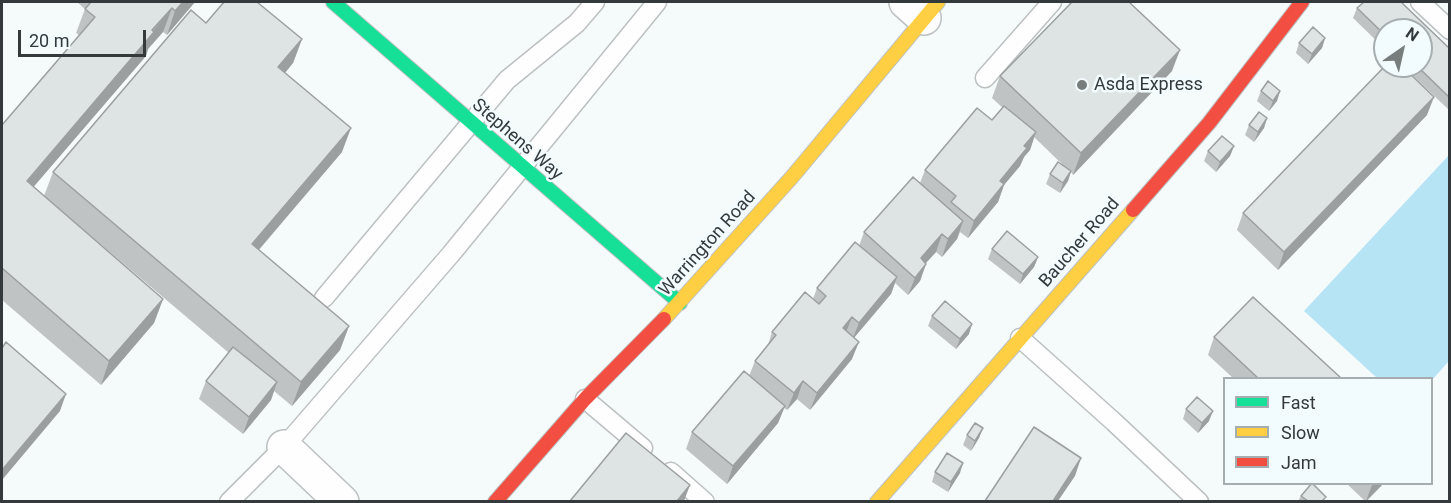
<!DOCTYPE html>
<style>
body{margin:0}
#map{position:relative;width:1451px;height:503px;overflow:hidden;background:#f5fafb;font-family:Roboto,sans-serif}
canvas{display:block}
.frame{position:absolute;inset:0;border:3px solid #34393b;pointer-events:none}
.legend{position:absolute;left:1223px;top:377px;width:210px;height:108px;box-sizing:border-box;background:#f2fbfe;border:2px solid #a6adb0;margin:0;padding:8px 10px;list-style:none;font-size:18px;color:#34393b}
.legend li{display:flex;align-items:center;gap:12px;height:30px}
.legend b{width:30px;border:2px solid #a6adb0}
.north{position:absolute;left:1373px;top:18px;width:60px;height:60px;box-sizing:border-box;background:#f2fbfe;border:2px solid #a6adb0;border-radius:50%;rotate:34deg;font-size:16px;font-weight:700;line-height:24px;text-align:center;color:#34393b}
.north::after{content:'';display:block;margin:auto;width:21px;height:27px;background:#787d7e;clip-path:polygon(50% 0,100% 100%,50% 72%,0 100%)}
.scale{position:absolute;left:18px;top:30px;width:128px;height:27px;box-sizing:border-box;border:3px solid #34393b;border-top:0;padding-left:8px;font-size:18px;line-height:21px;white-space:nowrap;color:#34393b;-webkit-text-stroke:4px #f2fbfe;paint-order:stroke}
</style>
<div id="map">
<canvas width="1451" height="503"></canvas>
<div class="frame"></div>
<ul class="legend">
<li><b style="height:8px;background:#16e098"></b>Fast</li>
<li><b style="height:8px;background:#ffcf43"></b>Slow</li>
<li><b style="height:8px;background:#f24e42"></b>Jam</li>
</ul>
<div class="north">N</div>
<div class="scale">20 m</div>
</div>
<script>
const c = document.querySelector('canvas').getContext('2d');
c.lineJoin = 'round';
function paint(path, color) { c.fillStyle = color; c.fill(path, 'evenodd'); }
const poly = rows => new Path2D(rows.map(r => 'M' + r).join(''));
function strokePath(path, color, width, dash) { c.strokeStyle = color; c.lineWidth = width; c.lineCap = dash ? 'butt' : 'round'; c.setLineDash(dash || []); c.stroke(path); }
function write(font, color, halo, rows, align = 'center') {
  c.font = font + ' Roboto,sans-serif'; c.lineWidth = 5; c.setLineDash([]); c.textBaseline = 'middle'; c.strokeStyle = halo; c.fillStyle = color; for (const [text, x, y, turn = 0] of rows) {
    c.save(); c.translate(x, y); c.rotate((+turn || 0) * Math.PI / 180); c.textAlign = isNaN(turn) ? turn : align; if (halo) c.strokeText(text, 0, 0); c.fillText(text, 0, 0); c.restore();
  }
}
const green = poly([
 [1449,155,1449,361,1432,380,1377,378,1304,311]
]);
const lane = poly([
 [1420,2,1450,30],
 [985,78,1052,2],
 [324,298,507,80,577,23,595,2],
 [1020,338,1114,422,1199,502],
 [585,399,643,448],
 [671,472,705,502],
 [229,502,284,447,451,254,657,2]
]);
const street = poly([
 [906,2,924,18],
 [284,447,342,502]
]);
const fast = poly([
 [333,2,680,303]
]);
const slow = poly([
 [664,319,792,177,938,2],
 [877,502,1133,210]
]);
const jam = poly([
 [1133,210,1209,123,1302,2],
 [495,502,585,399,664,319]
]);
const wall = poly([
 [77,2,195,2,167,35,163,32,148,49,146,56,33,187,44,196,53,172,206,23,302,39,293,63,285,73,342,152,259,250,349,326,340,350,292,406,274,391,271,400,243,434,199,399,206,381,229,353,46,198,163,299,154,323,101,385,2,300,2,125,79,35,76,33,85,9],
 [1357,8,1449,48,1449,110,1403,66,1421,66,1385,30,1385,49,1353,18],
 [1325,38,1322,48,1308,64,1296,53,1299,43],
 [1172,71,1073,175,1071,172,1068,181,1060,193,1046,184,1050,174,1062,164,1034,137,1030,150,1024,157,1020,166,1004,185,998,202,968,238,960,232,957,239,942,257,936,252,926,263,920,281,908,295,895,283,891,294,854,338,852,359,810,410,797,399,787,410,784,408,778,423,727,484,686,449,692,432,749,376,755,361,768,345,772,332,813,299,817,288,859,246,864,232,920,183,925,170,992,120,1003,108,992,98,1000,76],
 [1261,91,1280,91,1277,101,1269,111,1257,101],
 [1427,115,1278,270,1237,230,1243,213],
 [1267,118,1264,128,1254,142,1245,135,1249,125],
 [1234,146,1230,156,1216,172,1204,161,1208,151],
 [992,249,1038,257,1034,267,1020,284,988,259],
 [932,316,969,334,956,349,928,326],
 [1214,337,1341,378,1233,378,1208,355],
 [1186,409,1209,421,1198,433,1183,419],
 [983,428,979,438,971,451,963,445,967,435],
 [935,472,960,473,948,492,932,482],
 [1346,483,1384,483,1367,501,1365,501],
 [1301,496,1325,501,1298,501]
]);
const shadedWall = poly([
 [183,2,195,2,167,35,175,11],
 [172,8,163,32,148,49,146,56,18,205,27,181],
 [1325,38,1322,48,1308,64,1312,54],
 [302,39,293,63,270,91,278,67],
 [1180,50,1172,71,1073,175,1081,153],
 [1280,91,1277,101,1269,111,1273,101],
 [1434,97,1427,115,1278,270,1284,252],
 [1267,118,1264,128,1254,142,1258,132],
 [351,128,342,152,243,268,252,244],
 [1036,132,1030,150,1024,157,1020,166,1004,185,998,202,968,238,974,221,1000,181,1024,146],
 [1234,146,1230,156,1216,172,1220,162],
 [1071,171,1068,181,1060,193,1063,183],
 [963,221,957,239,942,257,948,239],
 [942,234,936,252,914,276,921,258],
 [1038,257,1034,267,1020,284,1023,274],
 [926,264,920,281,908,295,915,278],
 [897,277,891,294,852,340,859,323],
 [163,299,154,323,101,385,109,361],
 [852,317,845,335,843,328],
 [972,324,969,334,956,349,960,339],
 [349,326,340,350,292,406,301,382],
 [859,342,852,359,810,410,817,393],
 [803,381,797,399,787,410,794,393],
 [277,382,271,400,243,434,249,417],
 [66,394,60,411,2,480,2,470],
 [785,406,778,423,727,484,733,466],
 [1213,411,1209,421,1198,433,1202,423],
 [983,428,979,438,971,451,975,441],
 [1081,458,1075,476,1058,501,1053,501],
 [963,463,960,473,948,492,951,482],
 [1374,483,1384,483,1366,501,1372,485],
 [690,485,684,501,677,501]
]);
const building = poly([
 [91,2,183,2,175,11,172,8,152,30,154,32,27,181,163,299,109,361,2,268,2,125,95,17,85,9,91,2],
 [224,2,257,2,302,39,278,67,351,128,252,244,349,326,301,382,53,172,191,10,206,23,224,2],
 [1072,2,1129,2,1180,50,1081,153,1000,76,1072,2],
 [1364,2,1401,2,1449,48,1449,97,1417,66,1421,66,1421,30,1385,30,1385,35,1357,8,1364,2],
 [1313,27,1325,38,1312,54,1299,43,1313,27],
 [1385,66,1402,66,1434,97,1284,252,1243,213,1385,66],
 [1268,81,1280,91,1273,101,1261,91,1268,81],
 [1004,106,1036,132,1024,146,1027,148,1000,181,1004,184,974,221,951,202,956,196,925,170,977,108,992,120,1004,106],
 [1259,112,1267,118,1258,132,1249,125,1259,112],
 [1222,136,1234,146,1220,162,1208,151,1222,136],
 [1058,162,1071,171,1063,183,1050,174,1058,162],
 [913,177,963,221,948,239,942,234,921,258,926,264,915,278,864,232,913,177],
 [1007,231,1038,257,1023,274,992,249,1007,231],
 [855,242,897,277,859,323,852,317,843,328,859,342,817,393,803,381,794,393,755,361,776,335,772,332,805,292,819,304,826,296,817,288,855,242],
 [1253,297,1341,378,1258,378,1214,337,1253,297],
 [945,301,972,324,960,339,932,316,945,301],
 [6,342,66,394,2,470,2,348,6,342],
 [233,347,277,382,249,417,206,381,233,347],
 [744,371,785,406,733,466,692,432,744,371],
 [1197,397,1213,411,1202,423,1186,409,1197,397],
 [975,423,983,428,975,441,967,435,975,423],
 [1034,427,1081,458,1053,501,985,501,1034,427],
 [626,433,690,485,677,501,570,501,626,433],
 [947,453,963,463,951,482,935,472,947,453],
 [1312,483,1326,497,1322,501,1308,501,1301,496,1312,483]
]);
const markers = [
 [1082,85,6,"#787d7e"]
];
const poiNames = [
 ["Asda Express",1094,85]
];
const streetNames = [
 ["Stephens Way",517,140,41],
 ["Baucher Road",1080,243,-49],
 ["Warrington Road",708,244,-48]
];
paint(green, '#b7e4f4');
strokePath(lane, '#bcc0c1', 21);
strokePath(street, '#bcc0c1', 36);
strokePath(fast, '#bcc0c1', 16);
strokePath(slow, '#bcc0c1', 16);
strokePath(jam, '#bcc0c1', 16);
strokePath(lane, '#fefefe', 18);
strokePath(street, '#fefefe', 33);
strokePath(fast, '#16e098', 14);
strokePath(slow, '#ffcf43', 14);
strokePath(jam, '#f24e42', 14);
paint(wall, '#bfc3c4');
paint(shadedWall, '#9b9fa0');
paint(building, '#dee3e4');
strokePath(building, '#9b9fa0', 1.5);
for (const [x, y, r, color] of markers) { const dot = new Path2D(); dot.arc(x, y, r, 0, 2 * Math.PI); c.fillStyle = color; c.fill(dot); strokePath(dot, '#f2fbfe', 2); }
write('18px', '#34393b', '#f2fbfe', poiNames, 'left');
write('18px', '#34393b', '#f2fbfe', streetNames);
</script>
